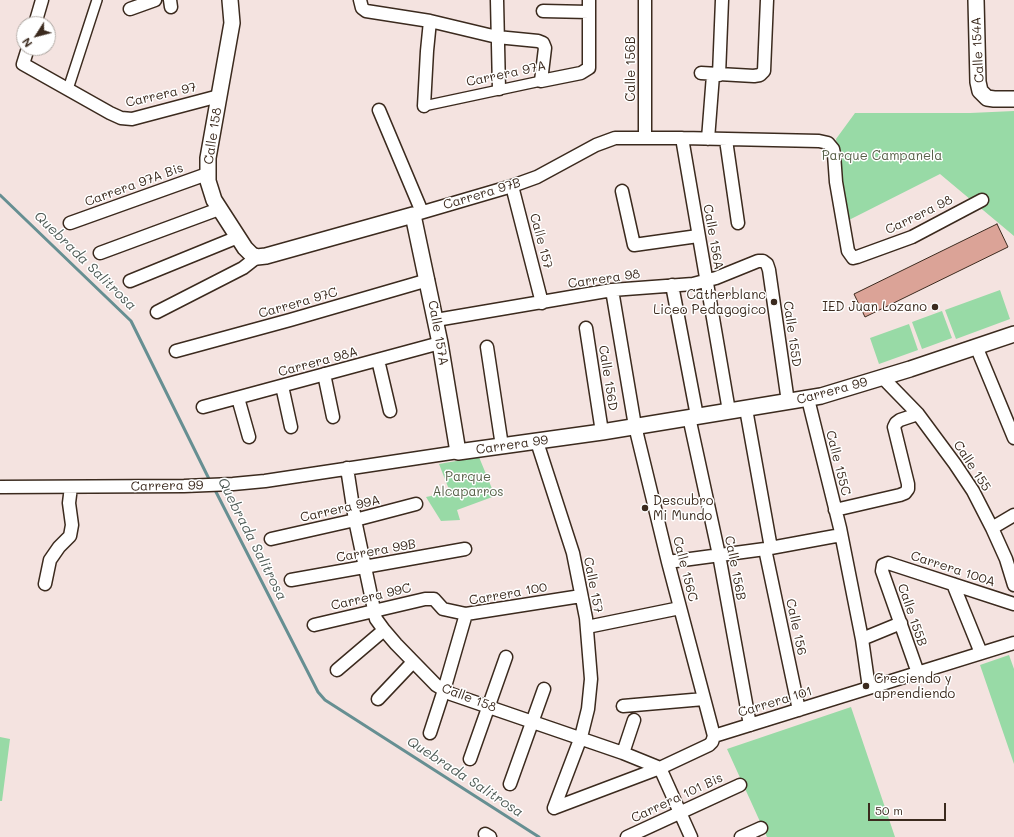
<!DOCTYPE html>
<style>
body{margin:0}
#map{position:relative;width:1014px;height:837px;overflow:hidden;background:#f4e3e0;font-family:Mali,sans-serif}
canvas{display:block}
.north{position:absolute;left:16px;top:16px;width:40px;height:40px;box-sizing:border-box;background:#fff;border:1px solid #b1aaa5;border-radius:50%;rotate:234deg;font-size:11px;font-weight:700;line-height:16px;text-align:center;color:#3b2a1e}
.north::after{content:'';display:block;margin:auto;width:14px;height:18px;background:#3b2a1e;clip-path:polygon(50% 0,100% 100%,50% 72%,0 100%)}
.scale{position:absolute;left:868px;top:803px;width:78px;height:18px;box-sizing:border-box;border:2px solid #3b2a1e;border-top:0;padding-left:5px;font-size:12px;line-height:14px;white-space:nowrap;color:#3b2a1e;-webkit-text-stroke:3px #fff;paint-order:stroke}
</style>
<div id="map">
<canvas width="1014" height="837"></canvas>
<div class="north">N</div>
<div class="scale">50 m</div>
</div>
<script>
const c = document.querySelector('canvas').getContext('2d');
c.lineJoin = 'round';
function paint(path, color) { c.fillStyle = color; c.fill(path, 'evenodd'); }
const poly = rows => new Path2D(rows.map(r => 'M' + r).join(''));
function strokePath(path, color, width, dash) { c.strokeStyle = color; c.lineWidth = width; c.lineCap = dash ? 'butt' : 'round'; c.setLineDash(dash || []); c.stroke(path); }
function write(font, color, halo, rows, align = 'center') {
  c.font = font + ' Mali,sans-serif'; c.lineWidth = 3; c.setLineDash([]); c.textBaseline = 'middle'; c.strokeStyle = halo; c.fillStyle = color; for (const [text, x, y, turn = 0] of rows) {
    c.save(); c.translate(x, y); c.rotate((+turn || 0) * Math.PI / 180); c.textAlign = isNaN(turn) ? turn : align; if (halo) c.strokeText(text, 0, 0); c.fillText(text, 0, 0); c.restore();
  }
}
const green = poly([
 [1014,111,1014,236,940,174,847,221,836,139,855,113,970,113],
 [1000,290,1010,319,956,339,945,310],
 [942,311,952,338,922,349,912,322],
 [909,324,918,350,879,364,870,338],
 [479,457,495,496,457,510,460,520,441,521,426,497,450,492,439,464],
 [1009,655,1014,669,1014,764,980,665],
 [851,707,895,837,767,837,727,749],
 [0,737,10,739,2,801,0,801]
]);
const stream = poly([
 [0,195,131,321,211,483],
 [214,488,318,692,325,700,539,837]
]);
const building = poly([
 [997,224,1008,247,865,317,854,294,997,224]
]);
const pedestrian = poly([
 [68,89,97,0],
 [424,106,541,81]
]);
const minor = poly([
 [170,0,171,7],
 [360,0,362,8,366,11,430,21,497,37,538,41,543,43,545,48,541,81,581,73,589,68,589,0],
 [497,0,499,89],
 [645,0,645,138],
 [130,9,155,0],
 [543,11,589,12],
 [35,24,42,0],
 [28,48,23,64,110,113,121,118,132,119,219,96],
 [701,73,754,76,760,75,764,71,767,0],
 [719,75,722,0],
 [424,106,427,51,430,21],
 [379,110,422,212],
 [682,138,729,411],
 [708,139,713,75],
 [726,140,738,223],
 [512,186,542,303],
 [622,191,634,245,698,236],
 [413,215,512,186,537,177,596,145,615,138,682,138,819,141,828,143,833,149,834,154,836,182,848,251,853,258,857,257,912,237,982,200],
 [70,223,207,174],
 [100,253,219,209],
 [130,281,238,237],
 [672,285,697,416],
 [612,290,635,426,668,562,714,736],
 [157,312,243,268,257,257],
 [436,320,612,290,693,284,716,278,758,261,763,261,767,264,769,270,788,402],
 [586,328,602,432],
 [976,346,1014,438],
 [487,347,502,446],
 [176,351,290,320,428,280],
 [378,360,390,411],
 [324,374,333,417],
 [882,377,918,414,955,464,973,491,992,528,1006,559,1014,585],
 [282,386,291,427],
 [238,398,249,437],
 [808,399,840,528,862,639,869,688],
 [203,407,440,343],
 [746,409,771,548],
 [689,417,719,555,750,725],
 [537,442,573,553,586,618,591,679,588,709,581,737,554,808],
 [347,468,355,520,376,619,384,630,396,644,436,685,451,694,623,753,660,768,691,837],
 [0,487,184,486,233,484,265,481,458,452],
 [835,510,900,495,905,493,908,489,908,484,894,427,896,423,900,420,918,414],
 [992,528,1014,515],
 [271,539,355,520,416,504],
 [765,549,799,710],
 [668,562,765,549,841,535],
 [291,580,465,549],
 [45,584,50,560,59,547,70,536,72,525,69,503,71,487],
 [953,584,981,653],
 [314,625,425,599,434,599,443,609,466,614,581,596],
 [587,627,680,608],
 [862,639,901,623],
 [337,670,384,630],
 [918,673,882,571,883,565,888,563,894,565,1014,604],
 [378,699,413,662],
 [623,706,704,699],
 [430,733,444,690,466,614],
 [714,736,1014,643],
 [623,753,634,720],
 [470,759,506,657],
 [510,784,544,689],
 [554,808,660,768,709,745,712,742,714,736],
 [485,834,490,837],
 [627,837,740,785],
 [741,837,761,828]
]);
const tertiary = poly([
 [230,0,232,23,208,158,208,181,214,200,245,248,252,255,257,257,266,256,413,215,440,343,458,452,602,432,821,396,910,369,1014,334],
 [976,0,978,82,980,91,987,98,994,99,1014,99]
]);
const markers = [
 [774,302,4,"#3b2a1e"],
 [935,307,4,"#3b2a1e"],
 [645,508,4,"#3b2a1e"],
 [866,686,4,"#3b2a1e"]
];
const streetNames = [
 ["Calle 154A",978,50,-93],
 ["Calle 156B",631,69,-90],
 ["Carrera 97A",506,74,-12],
 ["Carrera 97",161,95,-13],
 ["Calle 158",213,136,-81],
 ["Carrera 97A Bis",134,185,-20],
 ["Carrera 97B",482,194,-17],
 ["Carrera 98",919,215,-26],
 ["Calle 156A",713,237,80],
 ["Calle 157",541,241,75],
 ["Carrera 98",604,279,-8],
 ["Carrera 97C",298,303,-16],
 ["Calle 157A",438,333,80],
 ["Calle 155D",792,334,82],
 ["Carrera 98A",318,362,-15],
 ["Calle 156D",608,378,81],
 ["Carrera 99",832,391,-15],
 ["Carrera 99",512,445,-8],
 ["Calle 155C",838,463,76],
 ["Calle 155",972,466,57],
 ["Carrera 99",167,486,-1],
 ["Carrera 99A",340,509,-13],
 ["Carrera 99B",376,551,-10],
 ["Calle 156B",735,568,79],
 ["Calle 156C",685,569,76],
 ["Carrera 100A",953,569,18],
 ["Calle 157",593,585,79],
 ["Carrera 100",508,594,-10],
 ["Carrera 99C",371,597,-13],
 ["Calle 155B",912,615,71],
 ["Calle 156",796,627,78],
 ["Calle 158",469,698,21],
 ["Carrera 101",775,702,-17],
 ["Carrera 101 Bis",677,798,-25]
];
const parkNames = [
 ["Parque Campanela",882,156],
 ["Parque",468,477],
 ["Alcaparros",468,492]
];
const poiNames = [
 ["Catherblanc",766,295],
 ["Liceo Pedagogico",766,310],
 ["IED Juan Lozano",927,307],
 ["Descubro",653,501,"left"],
 ["Mi Mundo",653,516,"left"],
 ["Creciendo y",874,679,"left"],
 ["aprendiendo",874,694,"left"]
];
const waterNames = [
 ["Quebrada Salitrosa",85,261,44],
 ["Quebrada Salitrosa",252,539,63],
 ["Quebrada Salitrosa",465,777,33]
];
paint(green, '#98daa6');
strokePath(stream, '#668f92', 3);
paint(building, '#dba397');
strokePath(building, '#3b2a1e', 1);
strokePath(pedestrian, '#3b2a1e', 12);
strokePath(minor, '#3b2a1e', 15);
strokePath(tertiary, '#3b2a1e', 18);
strokePath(pedestrian, '#fff', 9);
strokePath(minor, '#fff', 12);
strokePath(tertiary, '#fff', 15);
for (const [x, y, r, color] of markers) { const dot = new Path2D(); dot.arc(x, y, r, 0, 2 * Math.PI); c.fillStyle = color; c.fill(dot); strokePath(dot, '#fff', 1.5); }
write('13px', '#3b2a1e', '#fff', streetNames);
write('13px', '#575f47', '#fff', parkNames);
write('13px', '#3b2a1e', '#fff', poiNames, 'right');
write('italic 14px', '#515d58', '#fff', waterNames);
</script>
